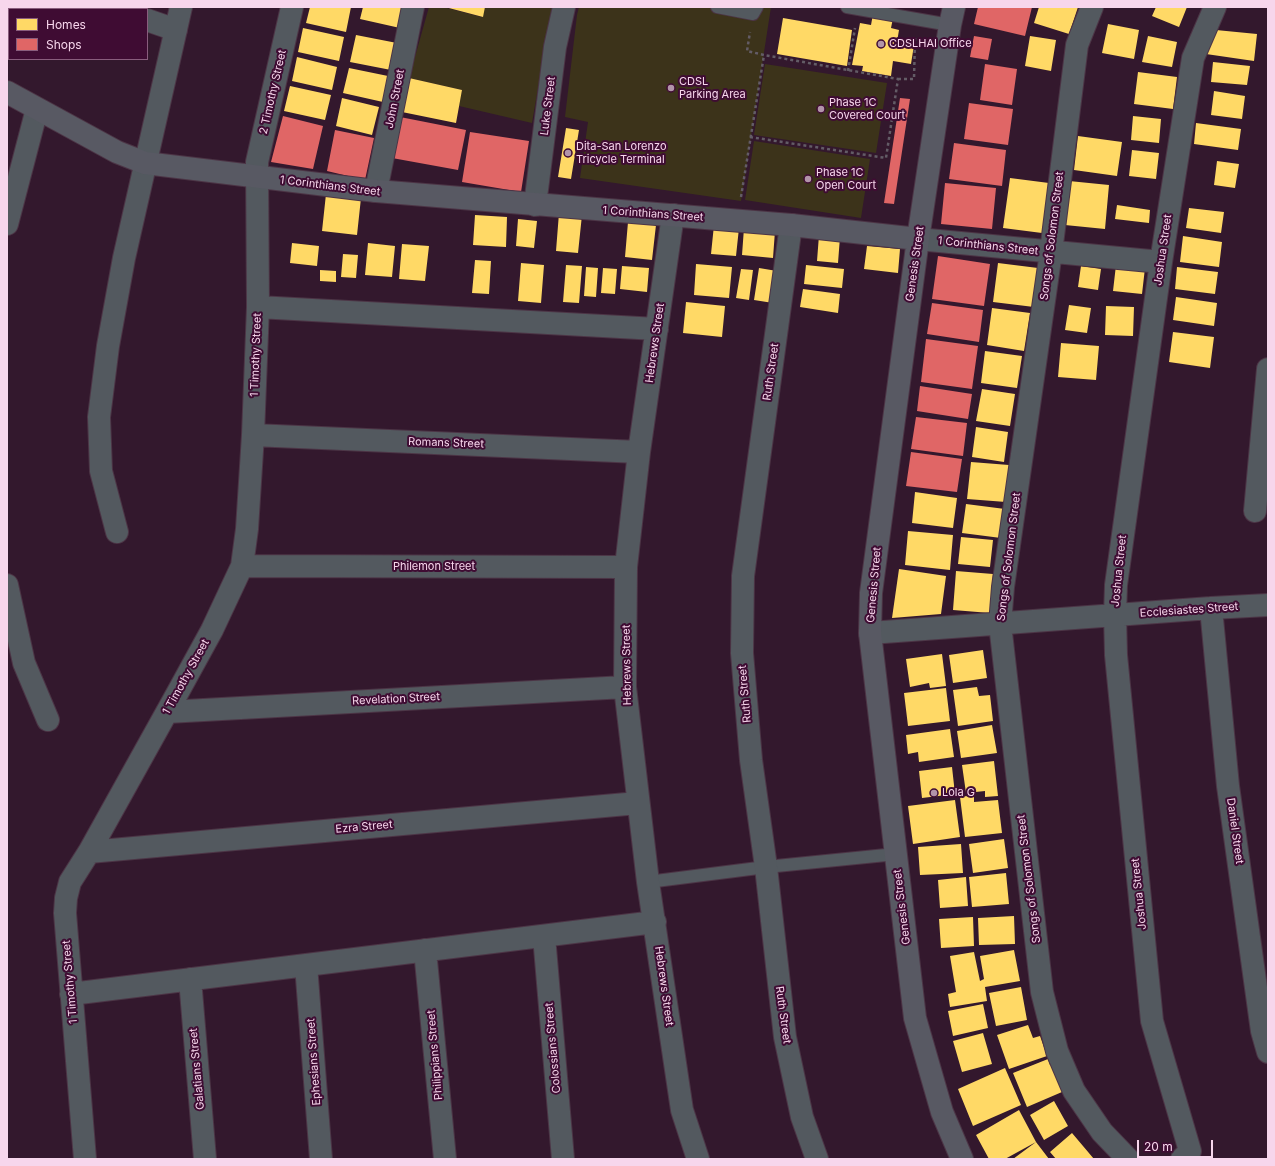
<!DOCTYPE html>
<style>
body{margin:0}
#map{position:relative;width:1275px;height:1166px;overflow:hidden;background:#33182d;font-family:Inter,sans-serif}
canvas{display:block}
.frame{position:absolute;inset:0;border:8px solid #f7d6ec;pointer-events:none}
.legend{position:absolute;left:8px;top:8px;width:140px;height:52px;box-sizing:border-box;background:#3f0c33;border:1px solid #895d7d;margin:0;padding:5px 7px;list-style:none;font-size:12px;color:#f7d6ec}
.legend li{display:flex;align-items:center;gap:8px;height:20px}
.legend b{width:20px;border:1px solid #895d7d}
.scale{position:absolute;left:1137px;top:1140px;width:76px;height:18px;box-sizing:border-box;border:2px solid #f7d6ec;border-top:0;padding-left:5px;font-size:12px;line-height:14px;white-space:nowrap;color:#f7d6ec;-webkit-text-stroke:3px #3f0c33;paint-order:stroke}
</style>
<div id="map">
<canvas width="1275" height="1166"></canvas>
<div class="frame"></div>
<ul class="legend">
<li><b style="height:11px;background:#ffd966"></b>Homes</li>
<li><b style="height:11px;background:#e06666"></b>Shops</li>
</ul>
<div class="scale">20 m</div>
</div>
<script>
const c = document.querySelector('canvas').getContext('2d');
c.lineJoin = 'round';
function paint(path, color) { c.fillStyle = color; c.fill(path, 'evenodd'); }
const poly = rows => new Path2D(rows.map(r => 'M' + r).join(''));
function strokePath(path, color, width, dash) { c.strokeStyle = color; c.lineWidth = width; c.lineCap = dash ? 'butt' : 'round'; c.setLineDash(dash || []); c.stroke(path); }
function write(font, color, halo, rows, align = 'center') {
  c.font = font + ' Inter,sans-serif'; c.lineWidth = 4; c.setLineDash([]); c.textBaseline = 'middle'; c.strokeStyle = halo; c.fillStyle = color; for (const [text, x, y, turn = 0] of rows) {
    c.save(); c.translate(x, y); c.rotate((+turn || 0) * Math.PI / 180); c.textAlign = isNaN(turn) ? turn : align; if (halo) c.strokeText(text, 0, 0); c.fillText(text, 0, 0); c.restore();
  }
}
const green = poly([
 [429,7,443,7,482,17,485,7,552,7,532,123,459,106,462,90,409,78],
 [579,7,771,7,741,201,580,178,588,122,565,117,577,15],
 [765,64,887,83,876,153,754,135],
 [754,141,870,159,861,218,745,200]
]);
const homes = poly([
 [310,7,351,7,346,32,306,23],
 [363,7,404,7,400,28,360,19],
 [445,7,485,7,483,17],
 [1039,7,1078,7,1069,34,1034,23],
 [1156,7,1187,7,1179,27,1152,16],
 [873,14,893,18,891,28,899,30,897,42,914,45,911,64,893,61,891,76,862,71,863,66,852,65,860,23,871,25],
 [783,18,852,30,847,66,777,54],
 [1108,24,1139,30,1134,59,1102,53],
 [303,28,344,37,339,61,298,52],
 [1216,30,1257,34,1254,61,1206,54],
 [356,35,397,43,391,70,350,62],
 [1030,36,1056,40,1051,71,1025,66],
 [1148,36,1177,42,1172,67,1142,62],
 [297,57,337,67,332,90,292,81],
 [1213,62,1250,66,1247,85,1211,82],
 [349,68,388,76,383,102,343,93],
 [1138,72,1177,77,1173,109,1134,104],
 [409,78,462,90,456,123,402,112],
 [290,86,331,95,325,120,284,111],
 [1214,91,1245,96,1242,119,1211,115],
 [342,98,379,107,372,135,336,126],
 [1133,116,1161,119,1159,143,1131,140],
 [1196,123,1241,129,1238,150,1194,144],
 [566,128,579,130,571,179,558,177],
 [1078,136,1122,142,1117,176,1074,170],
 [1132,150,1159,153,1156,179,1129,176],
 [1217,161,1239,164,1235,188,1214,185],
 [1010,178,1049,183,1042,233,1003,228],
 [1069,181,1109,185,1105,229,1065,225],
 [326,194,361,198,357,235,322,231],
 [1117,205,1150,210,1149,223,1115,219],
 [1189,208,1224,212,1221,233,1186,228],
 [559,213,582,215,578,253,556,251],
 [475,215,507,217,506,247,473,245],
 [518,219,537,221,534,248,516,246],
 [628,222,656,225,652,260,625,257],
 [714,225,739,228,736,256,711,254],
 [744,228,775,231,773,258,742,255],
 [819,235,840,237,838,263,817,261],
 [1183,236,1222,242,1219,267,1180,262],
 [292,243,319,246,317,266,290,263],
 [368,243,395,246,392,277,365,275],
 [402,244,429,246,425,281,399,279],
 [867,246,900,249,898,273,864,269],
 [343,254,358,255,356,278,341,277],
 [475,260,491,261,489,294,472,293],
 [521,263,544,265,541,303,518,301],
 [998,263,1038,268,1034,307,993,302],
 [696,264,732,267,729,298,694,295],
 [566,265,582,266,579,303,563,302],
 [806,265,844,269,842,288,804,284],
 [1116,265,1145,268,1142,294,1113,291],
 [622,266,649,268,647,292,620,289],
 [1081,266,1101,269,1098,290,1078,287],
 [586,267,598,268,596,297,584,296],
 [1177,267,1218,272,1215,294,1175,289],
 [603,268,617,269,615,294,601,293],
 [759,268,777,271,773,303,754,300],
 [741,269,753,270,749,300,736,298],
 [320,270,336,271,336,282,320,281],
 [803,289,840,294,838,313,800,307],
 [1176,297,1217,303,1214,326,1173,320],
 [686,302,725,306,722,337,683,333],
 [1069,305,1091,308,1087,333,1065,330],
 [1106,306,1134,307,1133,336,1105,335],
 [992,308,1030,313,1024,351,987,345],
 [1173,332,1214,337,1210,368,1169,362],
 [1061,343,1099,346,1096,380,1058,377],
 [985,351,1022,356,1017,388,981,383],
 [982,389,1015,394,1010,426,976,421],
 [976,427,1008,432,1004,462,972,457],
 [971,462,1009,465,1006,502,967,499],
 [915,492,957,498,953,528,912,523],
 [966,504,1005,509,1001,538,962,533],
 [908,531,953,535,950,570,905,565],
 [961,537,993,540,990,567,958,564],
 [899,569,946,576,941,614,892,618],
 [956,571,993,574,990,613,953,610],
 [983,650,987,678,953,683,949,655],
 [942,654,946,686,930,688,929,683,910,687,906,659],
 [977,687,979,696,990,695,993,721,958,726,953,690],
 [946,688,950,721,908,726,904,693],
 [992,725,997,753,961,758,957,731],
 [950,729,954,757,919,762,918,752,908,754,906,735],
 [994,761,998,796,985,797,985,791,966,793,962,765],
 [952,767,955,794,922,798,919,771],
 [974,795,974,802,998,800,1002,833,965,837,960,797],
 [955,800,960,837,913,844,908,806],
 [1004,839,1008,868,973,873,969,844],
 [961,844,963,873,920,875,918,847],
 [1006,873,1009,904,972,907,969,877],
 [966,877,968,906,940,908,938,880],
 [1014,916,1015,944,979,945,978,918],
 [973,917,974,946,941,948,939,919],
 [1014,950,1020,981,985,987,987,1001,950,1007,948,994,956,992,950,956,974,952,980,981,984,979,980,956],
 [1021,987,1027,1020,996,1026,989,993],
 [983,1004,988,1028,953,1036,948,1011],
 [1028,1025,1033,1038,1040,1036,1047,1056,1009,1069,997,1035],
 [983,1033,992,1064,962,1072,953,1041],
 [1048,1059,1050,1065,1059,1061,1066,1078,1058,1081,1062,1092,1027,1107,1013,1073],
 [1005,1068,1021,1105,973,1126,958,1089],
 [1054,1101,1068,1126,1044,1140,1030,1115],
 [1019,1110,1036,1142,1049,1159,1013,1159,1036,1142,1005,1159,989,1159,976,1135],
 [1072,1133,1094,1159,1056,1159,1050,1152]
]);
const shops = poly([
 [978,7,1032,7,1025,36,974,24],
 [974,36,992,39,988,60,970,57],
 [985,64,1017,69,1012,105,980,100],
 [900,98,910,99,894,204,884,203],
 [969,103,1013,109,1008,145,964,139],
 [283,116,323,126,313,169,271,162],
 [400,117,466,130,458,170,392,158],
 [335,130,374,138,365,180,327,171],
 [470,132,529,141,521,192,462,182],
 [954,143,1006,150,1002,186,949,179],
 [945,183,996,188,992,229,941,224],
 [938,256,990,264,984,306,932,299],
 [932,303,983,310,979,342,927,334],
 [926,339,978,346,972,389,921,382],
 [920,386,972,394,968,419,917,411],
 [916,417,967,423,963,456,911,449],
 [911,452,962,459,957,492,906,486]
]);
const path = poly([
 [848,71,855,28],
 [898,79,914,79,915,38],
 [750,137,886,158,898,79,764,55],
 [741,197,764,55,747,51,750,32]
]);
const lane = poly([
 [717,7,753,14,757,7],
 [847,7,950,25],
 [648,882,766,867,896,854]
]);
const street = poly([
 [107,7,113,9],
 [1092,7,1077,45,1051,252,1003,587,1000,624,1042,992,1057,1051,1074,1091,1102,1132,1128,1159],
 [147,20,176,30],
 [376,191,413,7],
 [535,205,555,47,564,7],
 [673,215,639,452,626,567,625,687,648,882,682,1110,698,1159],
 [7,224,37,109],
 [791,225,743,576,742,653,751,760,766,867,785,1037,802,1117,817,1159],
 [918,239,1161,262],
 [258,307,657,329],
 [253,435,639,452],
 [1255,511,1268,369],
 [117,532,101,471,99,417,108,346,124,258,181,7],
 [242,566,626,567],
 [7,585,24,663,48,720],
 [1211,608,1228,786,1262,1031,1268,1052],
 [870,633,1211,608,1268,605],
 [167,712,625,687],
 [89,852,638,803],
 [544,936,563,1159],
 [425,950,445,1159],
 [306,965,321,1159],
 [190,979,205,1159],
 [71,994,655,922],
 [85,1159,65,913,66,898,70,882,89,852,178,692,212,630,242,566,247,529,253,435,258,307,257,162,292,7],
 [1182,1159,1190,1151,1152,1021,1116,655,1115,615,1116,585,1161,262,1193,58,1215,7]
]);
const secondary = poly([
 [954,7,950,25,918,239,871,593,870,633,915,1018,942,1112,962,1159],
 [7,92,117,152,145,163,376,191,791,225,918,239]
]);
const markers = [
 [881,44,4,"#b294a9"],
 [671,88,4,"#b294a9"],
 [821,109,4,"#b294a9"],
 [568,153,4,"#b294a9"],
 [808,179,4,"#b294a9"],
 [934,793,4,"#b294a9"]
];
const poiNames = [
 ["CDSLHAI Office",889,44],
 ["CDSL",679,82],
 ["Parking Area",679,95],
 ["Phase 1C",829,103],
 ["Covered Court",829,116],
 ["Dita-San Lorenzo",576,147],
 ["Tricycle Terminal",576,160],
 ["Phase 1C",816,173],
 ["Open Court",816,186],
 ["Lola G",942,793]
];
const streetNames = [
 ["2 Timothy Street",273,92,-77],
 ["John Street",395,99,-79],
 ["Luke Street",548,106,-83],
 ["1 Corinthians Street",330,186,7],
 ["1 Corinthians Street",653,214,4],
 ["Songs of Solomon Street",1052,236,-83],
 ["1 Corinthians Street",988,246,6],
 ["Joshua Street",1163,250,-82],
 ["Genesis Street",915,264,-82],
 ["Hebrews Street",655,343,-82],
 ["1 Timothy Street",256,355,-88],
 ["Ruth Street",771,372,-82],
 ["Romans Street",446,443,2],
 ["Songs of Solomon Street",1009,557,-83],
 ["Philemon Street",434,567],
 ["Joshua Street",1119,571,-84],
 ["Genesis Street",874,585,-85],
 ["Ecclesiastes Street",1189,610,-4],
 ["Hebrews Street",627,665,-91],
 ["1 Timothy Street",186,677,-61],
 ["Ruth Street",745,694,-95],
 ["Revelation Street",396,699,-3],
 ["Ezra Street",364,827,-5],
 ["Daniel Street",1235,831,82],
 ["Songs of Solomon Street",1029,879,-97],
 ["Joshua Street",1139,894,-96],
 ["Genesis Street",902,907,-97],
 ["1 Timothy Street",70,982,-95],
 ["Hebrews Street",664,986,82],
 ["Ruth Street",783,1015,82],
 ["Colossians Street",553,1048,-95],
 ["Philippians Street",435,1055,-95],
 ["Ephesians Street",314,1062,-94],
 ["Galatians Street",197,1069,-95]
];
paint(green, '#3c331a');
paint(homes, '#ffd966');
paint(shops, '#e06666');
strokePath(lane, '#4c3546', 14);
strokePath(street, '#4c3546', 24);
strokePath(secondary, '#4c3546', 24);
strokePath(path, '#635c66', 2.5, [3, 3]);
strokePath(lane, '#53595f', 12);
strokePath(street, '#53595f', 22);
strokePath(secondary, '#585963', 22);
for (const [x, y, r, color] of markers) { const dot = new Path2D(); dot.arc(x, y, r, 0, 2 * Math.PI); c.fillStyle = color; c.fill(dot); strokePath(dot, '#3f0c33', 1.5); }
write('11px', '#f7d6ec', '#3f0c33', poiNames, 'left');
write('11px', '#f7d6ec', '#3f0c33', streetNames);
</script>
